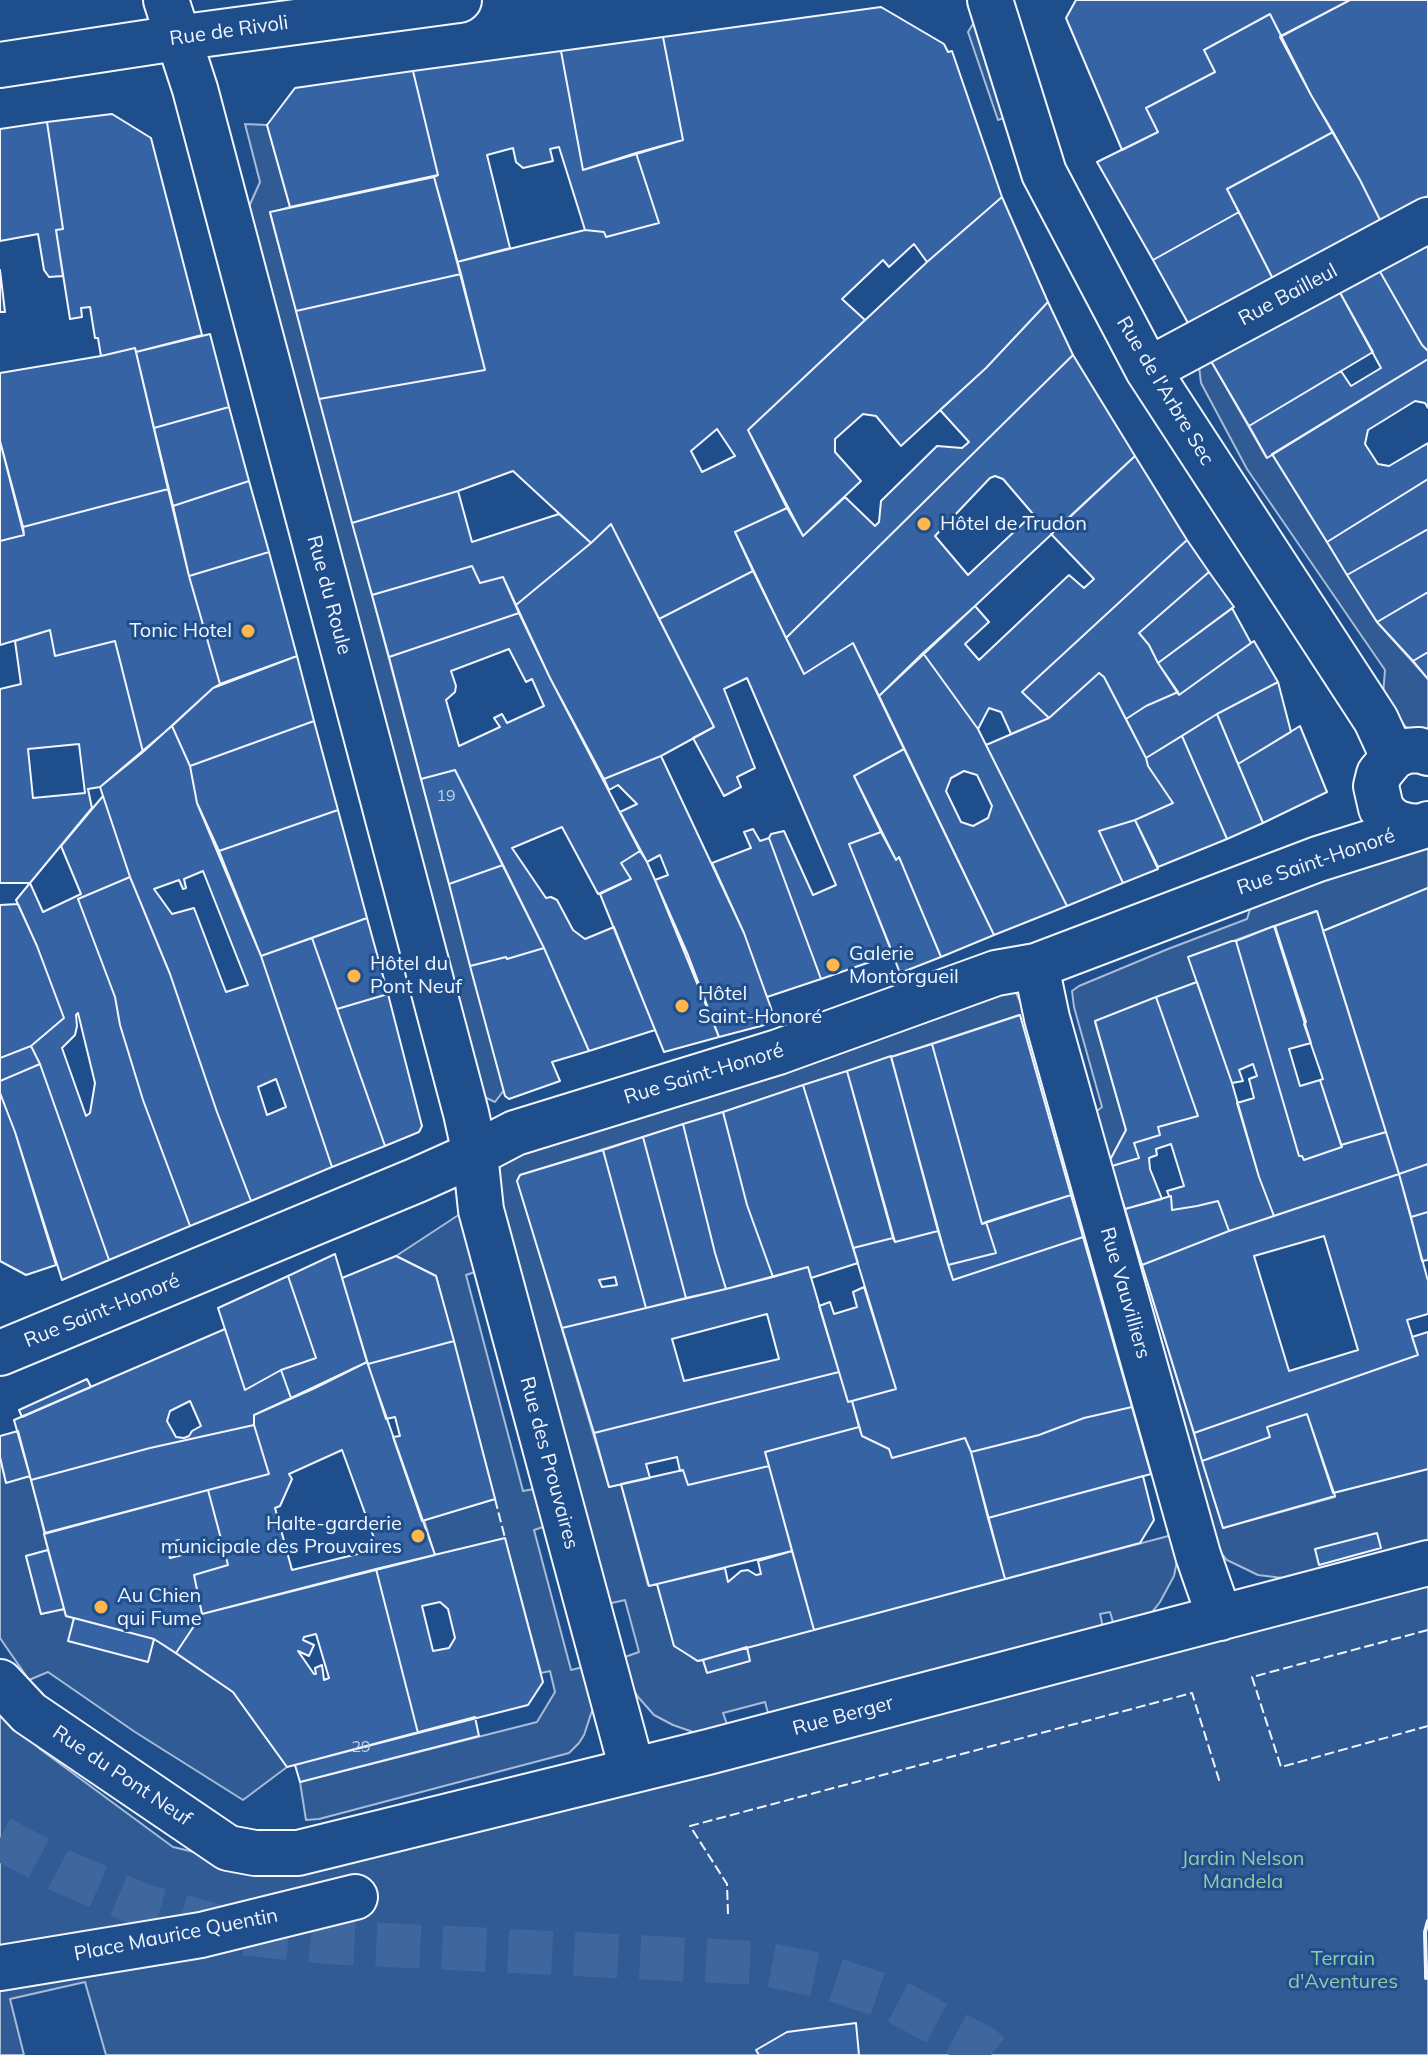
<!DOCTYPE html>
<meta charset="utf-8">
<style>
body{margin:0}
canvas{display:block;background:#1f4e8c}
</style>
<canvas width="1428" height="2055"></canvas>
<script>
const c = document.querySelector('canvas').getContext('2d');
c.lineJoin = 'round';
function paint(path, color) { c.fillStyle = color; c.fill(path, 'evenodd'); }
const poly = rows => new Path2D(rows.map(r => 'M' + r).join(''));
function strokePath(path, color, width, dash) { c.strokeStyle = color; c.lineWidth = width; c.lineCap = dash ? 'butt' : 'round'; c.setLineDash(dash || []); c.stroke(path); }
function write(font, color, halo, rows, align = 'center') {
  c.font = font + ' Mulish,sans-serif'; c.lineWidth = 6; c.setLineDash([]); c.textBaseline = 'middle'; c.strokeStyle = halo; c.fillStyle = color; for (const [text, x, y, turn = 0] of rows) {
    c.save(); c.translate(x, y); c.rotate((+turn || 0) * Math.PI / 180); c.textAlign = isNaN(turn) ? turn : align; if (halo) c.strokeText(text, 0, 0); c.fillText(text, 0, 0); c.restore();
  }
}
const built = poly([
 [981,11,1014,114,998,120,968,32,981,11],
 [245,124,267,125,290,207,270,213,504,1090,495,1102,482,1096,370,665,247,211,260,182,245,124],
 [1211,361,1266,457,1272,454,1377,622,1428,679,1428,749,1413,736,1387,703,1383,695,1385,670,1247,469,1201,383,1199,366,1211,361],
 [1428,831,1428,888,1323,931,1316,911,1189,957,1197,982,1095,1022,1126,1130,1110,1161,1223,1528,1335,1497,1333,1493,1428,1469,1428,1545,1291,1579,1258,1575,1227,1560,1213,1544,1088,1118,1102,1107,1074,1007,1072,991,1079,986,1168,949,1247,919,1252,903,1428,831],
 [1014,988,1025,1013,1158,1472,1151,1474,1019,1015,723,1112,520,1175,518,1182,609,1487,621,1484,648,1585,657,1584,674,1645,697,1661,703,1660,707,1672,747,1647,1176,1534,1177,1561,1174,1576,1160,1602,1149,1616,1115,1629,1110,1612,1100,1614,1104,1632,770,1720,765,1702,723,1713,729,1730,693,1732,673,1725,654,1715,639,1698,634,1691,622,1658,639,1652,625,1600,607,1604,495,1181,498,1165,503,1161,1014,988],
 [460,1214,481,1270,466,1275,523,1491,539,1488,549,1525,534,1530,571,1670,587,1666,593,1701,592,1711,584,1735,579,1743,569,1753,319,1819,306,1820,300,1782,537,1722,555,1692,550,1671,541,1673,505,1539,435,1555,424,1520,495,1499,436,1276,396,1256,460,1214],
 [0,1457,6,1482,30,1476,39,1510,48,1550,26,1556,41,1614,64,1609,66,1616,74,1618,69,1641,147,1661,154,1639,156,1640,233,1692,287,1767,243,1800,135,1732,48,1672,29,1680,0,1638,0,1457],
 [1428,1583,1428,1921,1425,1932,1426,1977,1428,1977,1428,2055,106,2055,85,1982,10,1999,24,2055,0,2055,0,1705,40,1749,173,1847,295,1876,324,1870,1428,1583]
]);
const building = poly([
 [1076,0,1350,0,1281,36,1270,14,1204,50,1215,72,1146,108,1158,132,1122,150,1066,18,1076,0],
 [1350,0,1428,0,1428,196,1380,220,1360,180,1311,95,1280,37,1350,0],
 [881,7,944,44,948,52,952,51,1002,197,927,262,914,244,889,267,883,260,842,299,865,320,748,430,787,508,735,532,753,571,659,619,611,524,591,543,513,471,458,491,352,523,319,399,485,370,457,262,585,230,604,232,606,237,659,223,636,153,683,140,663,37,881,7],
 [717,429,735,456,702,472,691,451,717,429],
 [1270,14,1311,95,1333,132,1227,189,1239,212,1153,260,1097,162,1158,132,1146,108,1215,72,1204,50,1270,14],
 [663,37,683,140,583,170,561,51,663,37],
 [561,51,583,170,636,153,659,223,606,237,604,232,585,230,559,147,550,149,553,161,523,168,516,162,513,148,487,155,510,248,457,262,434,177,438,175,413,71,561,51],
 [413,71,438,175,290,207,267,125,295,88,413,71],
 [112,114,151,138,202,335,136,352,135,348,101,356,98,338,95,338,90,307,81,308,82,317,70,319,56,230,63,229,47,122,112,114],
 [47,122,63,229,56,230,63,276,49,277,44,270,38,234,0,241,0,129,47,122],
 [1333,132,1360,180,1380,220,1273,279,1227,189,1333,132],
 [434,177,461,274,296,311,270,212,434,177],
 [1002,197,1048,302,986,368,901,446,876,416,863,414,835,439,835,452,861,481,803,536,748,430,927,262,1002,197],
 [1239,212,1273,279,1188,323,1153,260,1239,212],
 [1428,245,1428,351,1422,345,1379,270,1428,245],
 [0,270,5,312,0,312,0,270],
 [1379,270,1422,345,1428,351,1428,359,1267,458,1249,426,1341,371,1351,386,1381,368,1338,289,1379,270],
 [461,274,485,370,319,399,296,311,461,274],
 [1338,289,1373,352,1249,426,1211,361,1338,289],
 [1048,302,1073,355,786,638,735,532,787,508,803,536,845,497,875,526,879,522,881,501,937,446,962,448,969,442,940,410,986,368,1048,302],
 [210,334,229,407,154,428,136,352,210,334],
 [135,348,168,489,23,527,0,441,0,373,101,356,135,348],
 [1073,355,1135,456,879,696,853,643,804,674,786,638,1073,355],
 [995,476,1003,479,1033,514,968,575,935,536,990,478,995,476],
 [1428,359,1428,408,1425,403,1415,401,1368,430,1365,444,1378,464,1389,466,1428,443,1428,479,1327,542,1272,454,1428,359],
 [229,407,249,481,173,506,154,428,229,407],
 [0,441,24,535,0,541,0,441],
 [1135,456,1187,540,1022,692,1049,718,1011,734,1001,712,989,708,978,729,923,653,975,606,989,622,965,644,979,660,1069,575,1084,588,1094,579,1051,534,1135,456],
 [1428,479,1428,529,1347,575,1327,542,1428,479],
 [249,481,269,552,189,576,173,506,249,481],
 [168,489,189,576,220,684,213,688,143,752,115,641,55,656,50,630,0,645,0,541,24,535,23,527,168,489],
 [458,491,472,542,559,514,591,543,516,605,503,577,480,583,472,566,372,595,352,523,458,491],
 [611,524,714,727,661,756,604,779,550,678,516,605,591,543,611,524],
 [1428,529,1428,592,1377,622,1347,575,1428,529],
 [1187,540,1209,572,1139,633,1149,645,1158,663,1178,692,1146,706,1126,719,1104,677,1099,673,1049,718,1022,692,1187,540],
 [269,552,297,656,220,684,189,576,269,552],
 [472,566,480,583,503,577,519,613,389,657,372,595,472,566],
 [753,571,804,674,853,643,904,749,854,776,881,832,849,844,893,954,821,979,769,838,771,834,784,831,813,895,836,885,747,678,724,689,755,768,737,777,741,787,724,796,693,738,714,727,659,619,753,571],
 [1209,572,1234,607,1158,663,1149,645,1139,633,1209,572],
 [1428,592,1428,652,1413,661,1377,622,1428,592],
 [1232,608,1251,643,1179,695,1158,663,1232,608],
 [519,613,550,678,640,851,621,863,631,879,598,894,562,827,512,848,546,898,551,897,557,900,573,930,585,939,614,927,655,1030,589,1051,544,948,455,770,421,779,389,657,519,613],
 [509,649,526,682,532,679,544,706,507,723,502,714,494,718,500,727,459,746,446,700,455,692,456,686,451,671,509,649],
 [50,630,55,656,115,641,143,752,100,787,88,789,92,808,30,883,0,883,0,689,21,684,15,641,50,630],
 [79,744,85,793,33,798,28,749,79,744],
 [1254,641,1278,682,1217,714,1146,758,1126,719,1146,706,1178,692,1179,695,1254,641],
 [1428,652,1428,679,1413,661,1428,652],
 [923,653,978,729,1067,906,994,935,879,696,923,653],
 [964,771,977,775,992,806,988,818,973,826,961,822,946,791,951,778,964,771],
 [297,656,314,721,190,766,172,726,213,688,297,656],
 [1099,673,1104,677,1146,758,1148,766,1173,803,1135,820,1099,831,1123,883,1067,906,986,745,1049,718,1099,673],
 [1278,682,1291,732,1238,764,1217,714,1278,682],
 [1217,714,1263,823,1227,839,1182,736,1217,714],
 [314,721,338,810,219,851,197,803,190,766,314,721],
 [172,726,190,766,197,803,261,956,332,1167,251,1201,217,1112,170,974,130,877,100,787,172,726],
 [203,871,248,985,226,992,194,908,172,914,154,889,179,880,183,889,186,888,184,879,203,871],
 [276,1079,286,1107,267,1115,258,1087,276,1079],
 [1300,726,1327,792,1263,823,1238,764,1300,726],
 [1182,736,1227,839,1158,867,1135,820,1173,803,1148,766,1146,758,1182,736],
 [904,749,994,935,941,957,899,857,896,860,854,776,904,749],
 [661,756,744,933,776,1022,719,1037,655,880,668,875,660,855,647,862,620,812,637,804,618,785,609,790,604,779,661,756],
 [455,770,503,865,449,884,421,779,455,770],
 [103,796,130,877,78,899,115,997,120,1025,143,1100,190,1226,109,1260,40,1064,31,1046,64,1018,37,946,16,900,30,883,43,912,81,894,61,846,103,796],
 [78,1013,95,1083,90,1113,86,1116,62,1048,75,1035,77,1026,76,1015,78,1013],
 [338,810,367,918,261,956,219,851,338,810],
 [1135,820,1158,869,1123,883,1099,831,1135,820],
 [753,829,760,841,769,838,821,979,767,997,744,933,712,863,751,848,744,832,753,829],
 [881,832,896,860,899,857,941,957,900,973,849,844,881,832],
 [640,851,647,862,688,955,719,1037,664,1052,600,894,631,879,621,863,640,851],
 [503,865,544,948,507,959,506,957,470,966,449,884,503,865],
 [130,877,170,974,217,1112,251,1201,190,1226,143,1100,120,1025,115,997,78,899,130,877],
 [1428,888,1428,1164,1399,1174,1323,931,1428,888],
 [18,904,37,946,64,1018,31,1046,0,1058,0,905,18,904],
 [1317,911,1386,1132,1341,1145,1320,1080,1323,1079,1304,1024,1306,1022,1275,926,1317,911],
 [367,918,388,994,337,1009,312,938,367,918],
 [1274,926,1311,1043,1289,1049,1300,1086,1320,1080,1342,1147,1304,1160,1302,1156,1299,1156,1236,941,1274,926],
 [312,938,385,1146,332,1167,261,956,312,938],
 [1232,941,1236,941,1299,1156,1302,1156,1304,1160,1342,1147,1341,1145,1386,1132,1399,1174,1274,1216,1259,1177,1237,1103,1254,1098,1249,1079,1257,1076,1253,1064,1239,1070,1243,1081,1232,1083,1188,957,1232,941],
 [544,948,589,1051,552,1062,560,1081,509,1099,505,1096,470,966,506,957,507,959,544,948],
 [1197,982,1232,1083,1259,1177,1274,1216,1229,1231,1218,1201,1197,1206,1172,1210,1171,1196,1169,1196,1167,1191,1184,1186,1171,1144,1156,1149,1157,1155,1149,1158,1150,1169,1162,1199,1125,1209,1112,1166,1139,1158,1134,1143,1160,1135,1158,1127,1198,1116,1156,997,1197,982],
 [388,994,422,1126,419,1132,385,1146,337,1009,388,994],
 [1156,997,1198,1116,1158,1127,1160,1135,1134,1143,1139,1158,1112,1166,1110,1160,1126,1130,1095,1021,1156,997],
 [1020,1015,1071,1195,982,1224,932,1044,1020,1015],
 [932,1044,982,1224,986,1222,996,1253,948,1265,891,1057,932,1044],
 [31,1046,40,1064,0,1081,0,1058,31,1046],
 [891,1056,938,1231,895,1242,847,1071,891,1056],
 [40,1064,109,1260,62,1280,15,1132,0,1093,0,1081,40,1064],
 [847,1071,893,1238,853,1248,803,1085,847,1071],
 [803,1085,858,1263,811,1278,808,1267,773,1277,747,1205,723,1112,803,1085],
 [0,1093,15,1132,56,1265,26,1275,0,1261,0,1093],
 [723,1112,747,1205,773,1277,726,1289,715,1253,683,1124,723,1112],
 [683,1124,715,1253,726,1289,686,1298,643,1137,683,1124],
 [643,1137,686,1298,646,1308,603,1150,643,1137],
 [603,1150,646,1308,562,1328,517,1181,520,1175,603,1150],
 [615,1277,617,1285,602,1287,599,1280,615,1277],
 [1428,1164,1428,1212,1411,1217,1399,1174,1428,1164],
 [1399,1174,1428,1281,1428,1314,1407,1320,1418,1355,1194,1433,1142,1265,1229,1231,1399,1174],
 [1324,1236,1358,1350,1289,1371,1254,1256,1324,1236],
 [1071,1195,1083,1237,953,1280,948,1265,996,1253,986,1222,1071,1195],
 [1171,1196,1172,1210,1197,1206,1218,1201,1229,1231,1142,1265,1125,1209,1171,1196],
 [1428,1212,1428,1260,1422,1261,1411,1217,1428,1212],
 [938,1231,953,1280,1083,1237,1132,1407,1084,1418,1039,1435,971,1452,965,1438,892,1458,889,1449,862,1436,852,1401,896,1389,853,1248,893,1238,895,1242,938,1231],
 [335,1254,367,1362,291,1398,281,1370,316,1358,288,1276,335,1254],
 [396,1256,436,1276,454,1341,368,1364,342,1278,396,1256],
 [808,1267,839,1372,594,1433,562,1328,726,1289,808,1267],
 [767,1314,779,1359,684,1381,672,1339,767,1314],
 [288,1276,316,1358,281,1370,245,1390,218,1308,288,1276],
 [864,1287,896,1389,848,1402,819,1306,830,1302,834,1314,857,1307,853,1292,864,1287],
 [225,1329,245,1390,281,1370,291,1398,254,1415,254,1425,150,1448,31,1480,14,1420,225,1329],
 [190,1401,201,1426,192,1431,189,1436,184,1438,176,1437,167,1421,170,1411,190,1401],
 [1428,1332,1428,1469,1333,1493,1307,1414,1267,1427,1270,1437,1202,1461,1194,1433,1418,1355,1412,1337,1428,1332],
 [454,1341,495,1499,422,1521,393,1437,400,1436,395,1417,386,1419,368,1364,454,1341],
 [367,1362,435,1555,202,1614,194,1575,228,1565,208,1490,269,1474,254,1425,254,1415,315,1388,367,1362],
 [342,1450,378,1549,292,1570,275,1508,280,1506,292,1479,289,1474,342,1450],
 [839,1372,848,1402,852,1401,859,1427,765,1452,769,1466,688,1485,683,1470,680,1471,677,1457,646,1464,650,1478,609,1487,594,1433,839,1372],
 [87,1379,91,1387,22,1417,19,1410,87,1379],
 [1132,1407,1151,1474,988,1518,971,1452,1039,1435,1084,1418,1132,1407],
 [1307,1414,1335,1496,1223,1528,1202,1461,1270,1437,1267,1427,1307,1414],
 [254,1425,269,1474,45,1533,31,1480,150,1448,254,1425],
 [859,1427,862,1436,889,1449,892,1458,965,1438,971,1452,1005,1579,814,1630,765,1452,859,1427],
 [18,1431,30,1476,6,1483,0,1457,0,1436,18,1431],
 [769,1466,792,1551,649,1586,621,1484,683,1470,688,1485,769,1466],
 [1143,1476,1154,1520,1140,1543,1005,1579,988,1518,1143,1476],
 [208,1490,228,1565,194,1575,202,1614,176,1653,154,1639,66,1616,44,1534,208,1490],
 [179,1540,182,1555,170,1558,166,1543,179,1540],
 [1377,1533,1381,1548,1319,1565,1315,1549,1377,1533],
 [505,1538,543,1682,528,1705,418,1733,376,1569,505,1538],
 [440,1602,448,1609,455,1638,449,1648,433,1651,422,1606,440,1602],
 [48,1550,64,1609,41,1614,26,1556,48,1550],
 [792,1551,814,1630,698,1661,674,1646,657,1584,725,1568,728,1582,741,1571,748,1570,756,1575,761,1574,758,1561,792,1551],
 [376,1569,418,1733,287,1767,233,1692,176,1653,202,1614,376,1569],
 [316,1634,329,1678,324,1680,322,1665,315,1668,316,1674,314,1674,298,1651,309,1656,314,1645,303,1640,304,1637,316,1634],
 [74,1618,154,1639,148,1662,68,1641,74,1618],
 [747,1647,750,1661,707,1673,703,1660,747,1647],
 [475,1717,479,1736,300,1782,295,1765,475,1717],
 [856,2023,859,2055,759,2055,756,2050,787,2032,856,2023]
]);
const minorTunnel = poly([
 [0,1838,64,1872,144,1906,242,1933,325,1942,758,1963,824,1976,892,1999,981,2047,991,2055]
]);
const minor = poly([
 [166,0,195,89,466,1113,475,1154,481,1210,632,1769],
 [990,0,1044,173,1148,370,1376,720,1393,757],
 [0,65,177,38,459,0],
 [1148,370,1428,220],
 [1428,753,1419,750,1405,751,1393,757,1379,774,1376,786,1381,808,1388,817,1397,823,1408,826,1420,827,1428,824],
 [1036,966,1047,1018,1198,1555,1220,1618],
 [0,1353,417,1180,475,1154,515,1133,778,1052,996,973,1036,966,1318,859,1420,827],
 [0,1682,29,1713,228,1848,255,1853,298,1853,708,1752,1428,1563],
 [0,1968,201,1935,355,1897]
]);
const fence = poly([
 [495,1499,505,1538],
 [1428,1630,1252,1677,1281,1767,1428,1726],
 [728,1914,727,1884,690,1826,1192,1693,1220,1783]
]);
const wall = poly([
 [1428,1921,1425,1932,1426,1970,1426,1978,1428,1977]
]);
const markers = [
 [924,524,8,"#ffb74d"],
 [248,631,8,"#ffb74d"],
 [833,965,8,"#ffb74d"],
 [354,976,8,"#ffb74d"],
 [682,1006,8,"#ffb74d"],
 [418,1536,8,"#ffb74d"],
 [101,1607,8,"#ffb74d"]
];
const numberNames = [
 ["19",446,796],
 ["29",361,1747]
];
const streetNames = [
 ["Rue de Rivoli",229,31,-8],
 ["Rue Bailleul",1288,295,-28],
 ["Rue de l'Arbre Sec",1165,391,59],
 ["Rue du Roule",329,595,75],
 ["Rue Saint-Honoré",1316,862,-19],
 ["Rue Saint-Honoré",704,1074,-17],
 ["Rue Vauvilliers",1125,1293,74],
 ["Rue Saint-Honoré",102,1311,-22],
 ["Rue des Prouvaires",549,1463,75],
 ["Rue Berger",843,1716,-15],
 ["Rue du Pont Neuf",122,1776,34],
 ["Place Maurice Quentin",176,1935,-11]
];
const poiNames = [
 ["Hôtel de Trudon",940,524],
 ["Tonic Hotel",232,631,"right"],
 ["Galerie",849,954],
 ["Montorgueil",849,977],
 ["Hôtel du",370,964],
 ["Pont Neuf",370,987],
 ["Hôtel",698,994],
 ["Saint-Honoré",698,1017],
 ["Halte-garderie",402,1524,"right"],
 ["municipale des Prouvaires",402,1547,"right"],
 ["Au Chien",117,1596],
 ["qui Fume",117,1619]
];
const parkNames = [
 ["Jardin Nelson",1243,1859],
 ["Mandela",1243,1882],
 ["Terrain",1343,1959],
 ["d'Aventures",1343,1982]
];
paint(built, '#305b95');
strokePath(built, '#a8bbd7', 2);
paint(building, '#3563a3');
strokePath(building, '#f2f6ff', 2);
strokePath(minorTunnel, '#3f679d', 44, [44, 22]);
strokePath(minor, '#f2f6ff', 48);
strokePath(minor, '#1f4e8c', 44);
strokePath(fence, '#f2f6ff', 2, [10, 4]);
strokePath(wall, '#f2f6ff', 4);
for (const [x, y, r, color] of markers) { const dot = new Path2D(); dot.arc(x, y, r, 0, 2 * Math.PI); c.fillStyle = color; c.fill(dot); strokePath(dot, '#1f4e8c', 3); }
write('16px', '#c3d1e8', null, numberNames);
write('20px', '#f2f6ff', '#1f4e8c', streetNames);
write('20px', '#f2f6ff', '#1f4e8c', poiNames, 'left');
write('20px', '#97c8a6', '#1f4e8c', parkNames);
</script>
